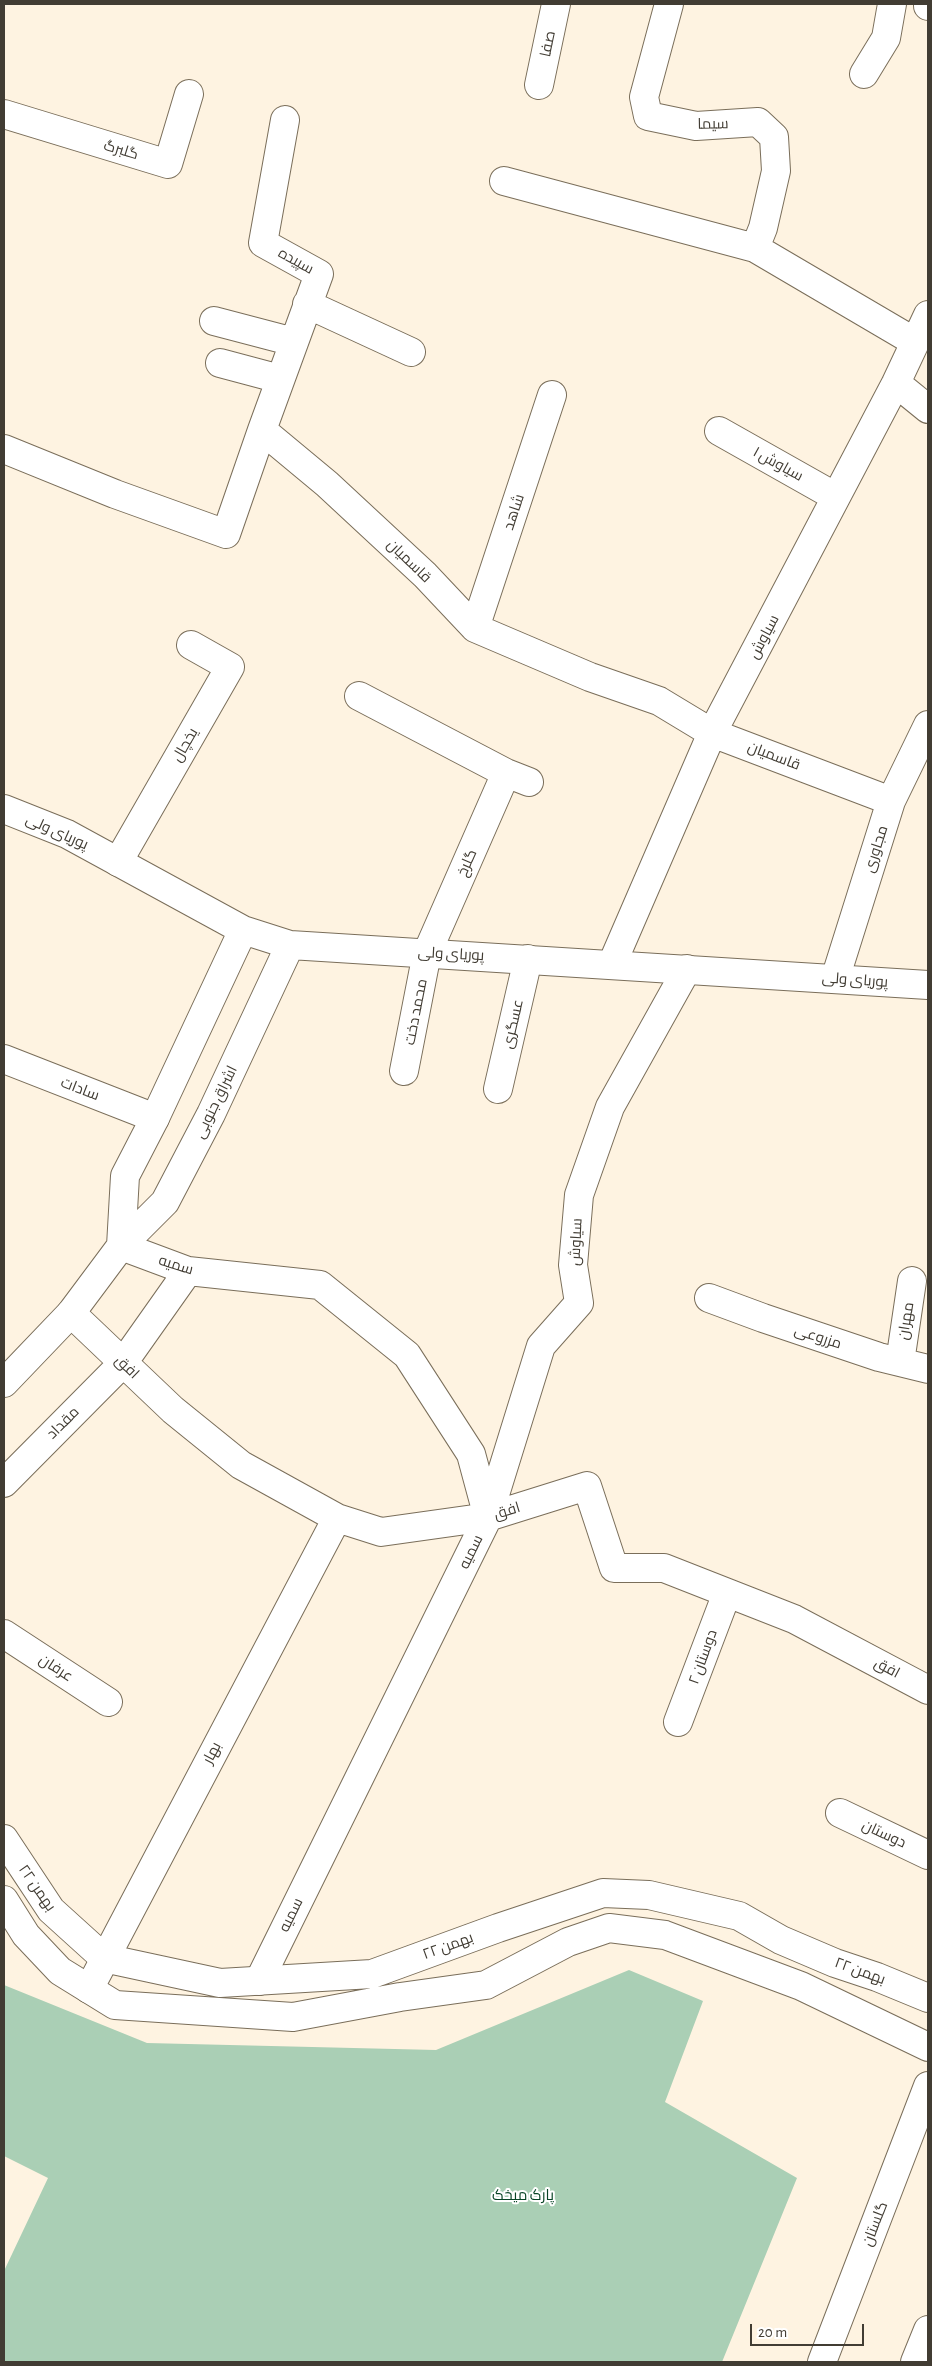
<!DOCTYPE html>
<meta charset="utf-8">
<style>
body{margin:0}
#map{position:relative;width:932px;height:2366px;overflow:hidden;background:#fef3e1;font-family:"Alegreya Sans",sans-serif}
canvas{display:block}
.frame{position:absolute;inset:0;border:5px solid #413c33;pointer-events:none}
.scale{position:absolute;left:750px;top:2324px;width:114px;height:22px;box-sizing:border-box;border:2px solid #413c33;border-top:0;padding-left:6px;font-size:15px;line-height:18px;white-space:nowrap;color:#413c33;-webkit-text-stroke:4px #fff;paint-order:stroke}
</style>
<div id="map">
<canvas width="932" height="2366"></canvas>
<div class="frame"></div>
<div class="scale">20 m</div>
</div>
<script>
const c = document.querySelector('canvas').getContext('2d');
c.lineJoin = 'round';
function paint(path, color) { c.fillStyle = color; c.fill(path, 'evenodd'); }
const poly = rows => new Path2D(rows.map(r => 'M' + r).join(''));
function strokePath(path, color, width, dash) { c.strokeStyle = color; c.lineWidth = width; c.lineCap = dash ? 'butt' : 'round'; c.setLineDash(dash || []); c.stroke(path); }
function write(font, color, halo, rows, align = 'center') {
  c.font = font + ' "Alegreya Sans",Cairo,sans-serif'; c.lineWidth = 4; c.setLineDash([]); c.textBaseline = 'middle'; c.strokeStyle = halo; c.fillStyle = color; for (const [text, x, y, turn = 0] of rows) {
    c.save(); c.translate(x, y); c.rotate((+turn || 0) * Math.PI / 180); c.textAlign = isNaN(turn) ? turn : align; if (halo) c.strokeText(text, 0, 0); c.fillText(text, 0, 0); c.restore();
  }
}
const green = poly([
 [629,1970,703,2001,665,2102,797,2178,722,2362,4,2361,4,2271,48,2178,4,2156,4,1985,147,2043,436,2050]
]);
const minor = poly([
 [669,4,644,97,648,116,696,126,758,122,774,137,776,171,763,228,755,248],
 [928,4,928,6],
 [864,74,886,38,892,4],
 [539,85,556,4],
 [4,114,168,164,189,94],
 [504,181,755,248,915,342],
 [307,304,411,352],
 [214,321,294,342],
 [220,363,280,379],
 [896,383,928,409],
 [262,430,319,274,263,243,285,120],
 [719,431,836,497],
 [4,449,115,494,226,534,262,430,327,484,425,575,475,628,590,677,659,701,712,733,891,801],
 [475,628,552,395],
 [359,696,506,773,529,782],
 [118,862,230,667,191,645],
 [612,964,712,733,896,383,928,315],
 [835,979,891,801,928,725],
 [4,1059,155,1118],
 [404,1071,427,953,506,773],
 [498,1089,528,959],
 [121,1246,188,1271,320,1285,407,1355,471,1454,488,1517],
 [709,1298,763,1318,879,1357,928,1369],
 [71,1313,173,1410,241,1465,337,1518,381,1532,488,1517,587,1486,614,1568,664,1568,794,1619,928,1690],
 [900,1362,912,1281],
 [4,1483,123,1363,188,1271],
 [4,1634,108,1702],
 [678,1722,727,1593],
 [840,1813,928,1855],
 [259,1981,488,1517,541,1346,579,1303,573,1265,579,1195,610,1107,687,969],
 [89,1989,337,1518],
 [822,2362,928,2086],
 [915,2362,928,2330]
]);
const tertiary = poly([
 [4,1839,51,1910,104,1958,220,1983,372,1974,498,1928,603,1893,649,1895,739,1916,781,1940,835,1963,877,1977,928,1998],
 [4,1900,26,1935,60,1971,115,2005,293,2017,400,1997,486,1985,568,1942,609,1928,665,1935,801,1986,928,2047]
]);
const secondary = poly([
 [4,809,67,834,243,930,290,945,928,985],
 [121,1246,125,1176,155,1118,243,930],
 [4,1383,71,1313,121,1246,165,1202,211,1114,290,945]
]);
const streetNames = [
 ["صفا",548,44,-78],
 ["سیما",713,124,-1],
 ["گلبرگ",121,150,17],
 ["سپیده",296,261,29],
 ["سیاوش ۱",778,464,29],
 ["شاهد",514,512,-72],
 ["قاسمیان",409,561,44],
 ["سیاوش",764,637,-62],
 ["یخچال",185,745,-60],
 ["قاسمیان",774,756,21],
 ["پوریای ولی",57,832,24],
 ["مجاوری",876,849,-72],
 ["گلرخ",467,863,-66],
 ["پوریای ولی",451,954,3],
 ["پوریای ولی",855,980,4],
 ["محمد دخت",416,1012,-79],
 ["عسگری",513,1024,-77],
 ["سادات",80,1089,21],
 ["اشراق جنوبی",216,1102,-64],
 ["سیاوش",576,1242,-87],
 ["سمیه",176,1265,17],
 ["مهران",906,1321,-81],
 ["مزروعی",818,1337,18],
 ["افق",127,1367,44],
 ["مقداد",63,1423,-45],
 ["افق",507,1511,-17],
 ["سمیه",471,1552,-64],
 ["دوستان ۲",703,1657,-70],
 ["عرفان",56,1668,33],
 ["افق",887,1668,28],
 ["بهار",212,1753,-62],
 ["دوستان",884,1834,25],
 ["۲۲ بهمن",37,1888,55],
 ["سمیه",291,1915,-64],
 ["۲۲ بهمن",448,1946,-20],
 ["۲۲ بهمن",860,1971,20],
 ["گلستان",875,2224,-69]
];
const parkNames = [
 ["پارک میخک",523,2195]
];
paint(green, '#aacfb5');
strokePath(minor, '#7a6e5a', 30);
strokePath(tertiary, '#7a6e5a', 30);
strokePath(secondary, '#7a6e5a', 30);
strokePath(minor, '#fff', 28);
strokePath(tertiary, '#fff', 28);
strokePath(secondary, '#fff', 28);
write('15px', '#413c33', '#fff', streetNames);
write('15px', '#084425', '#fff', parkNames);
</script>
